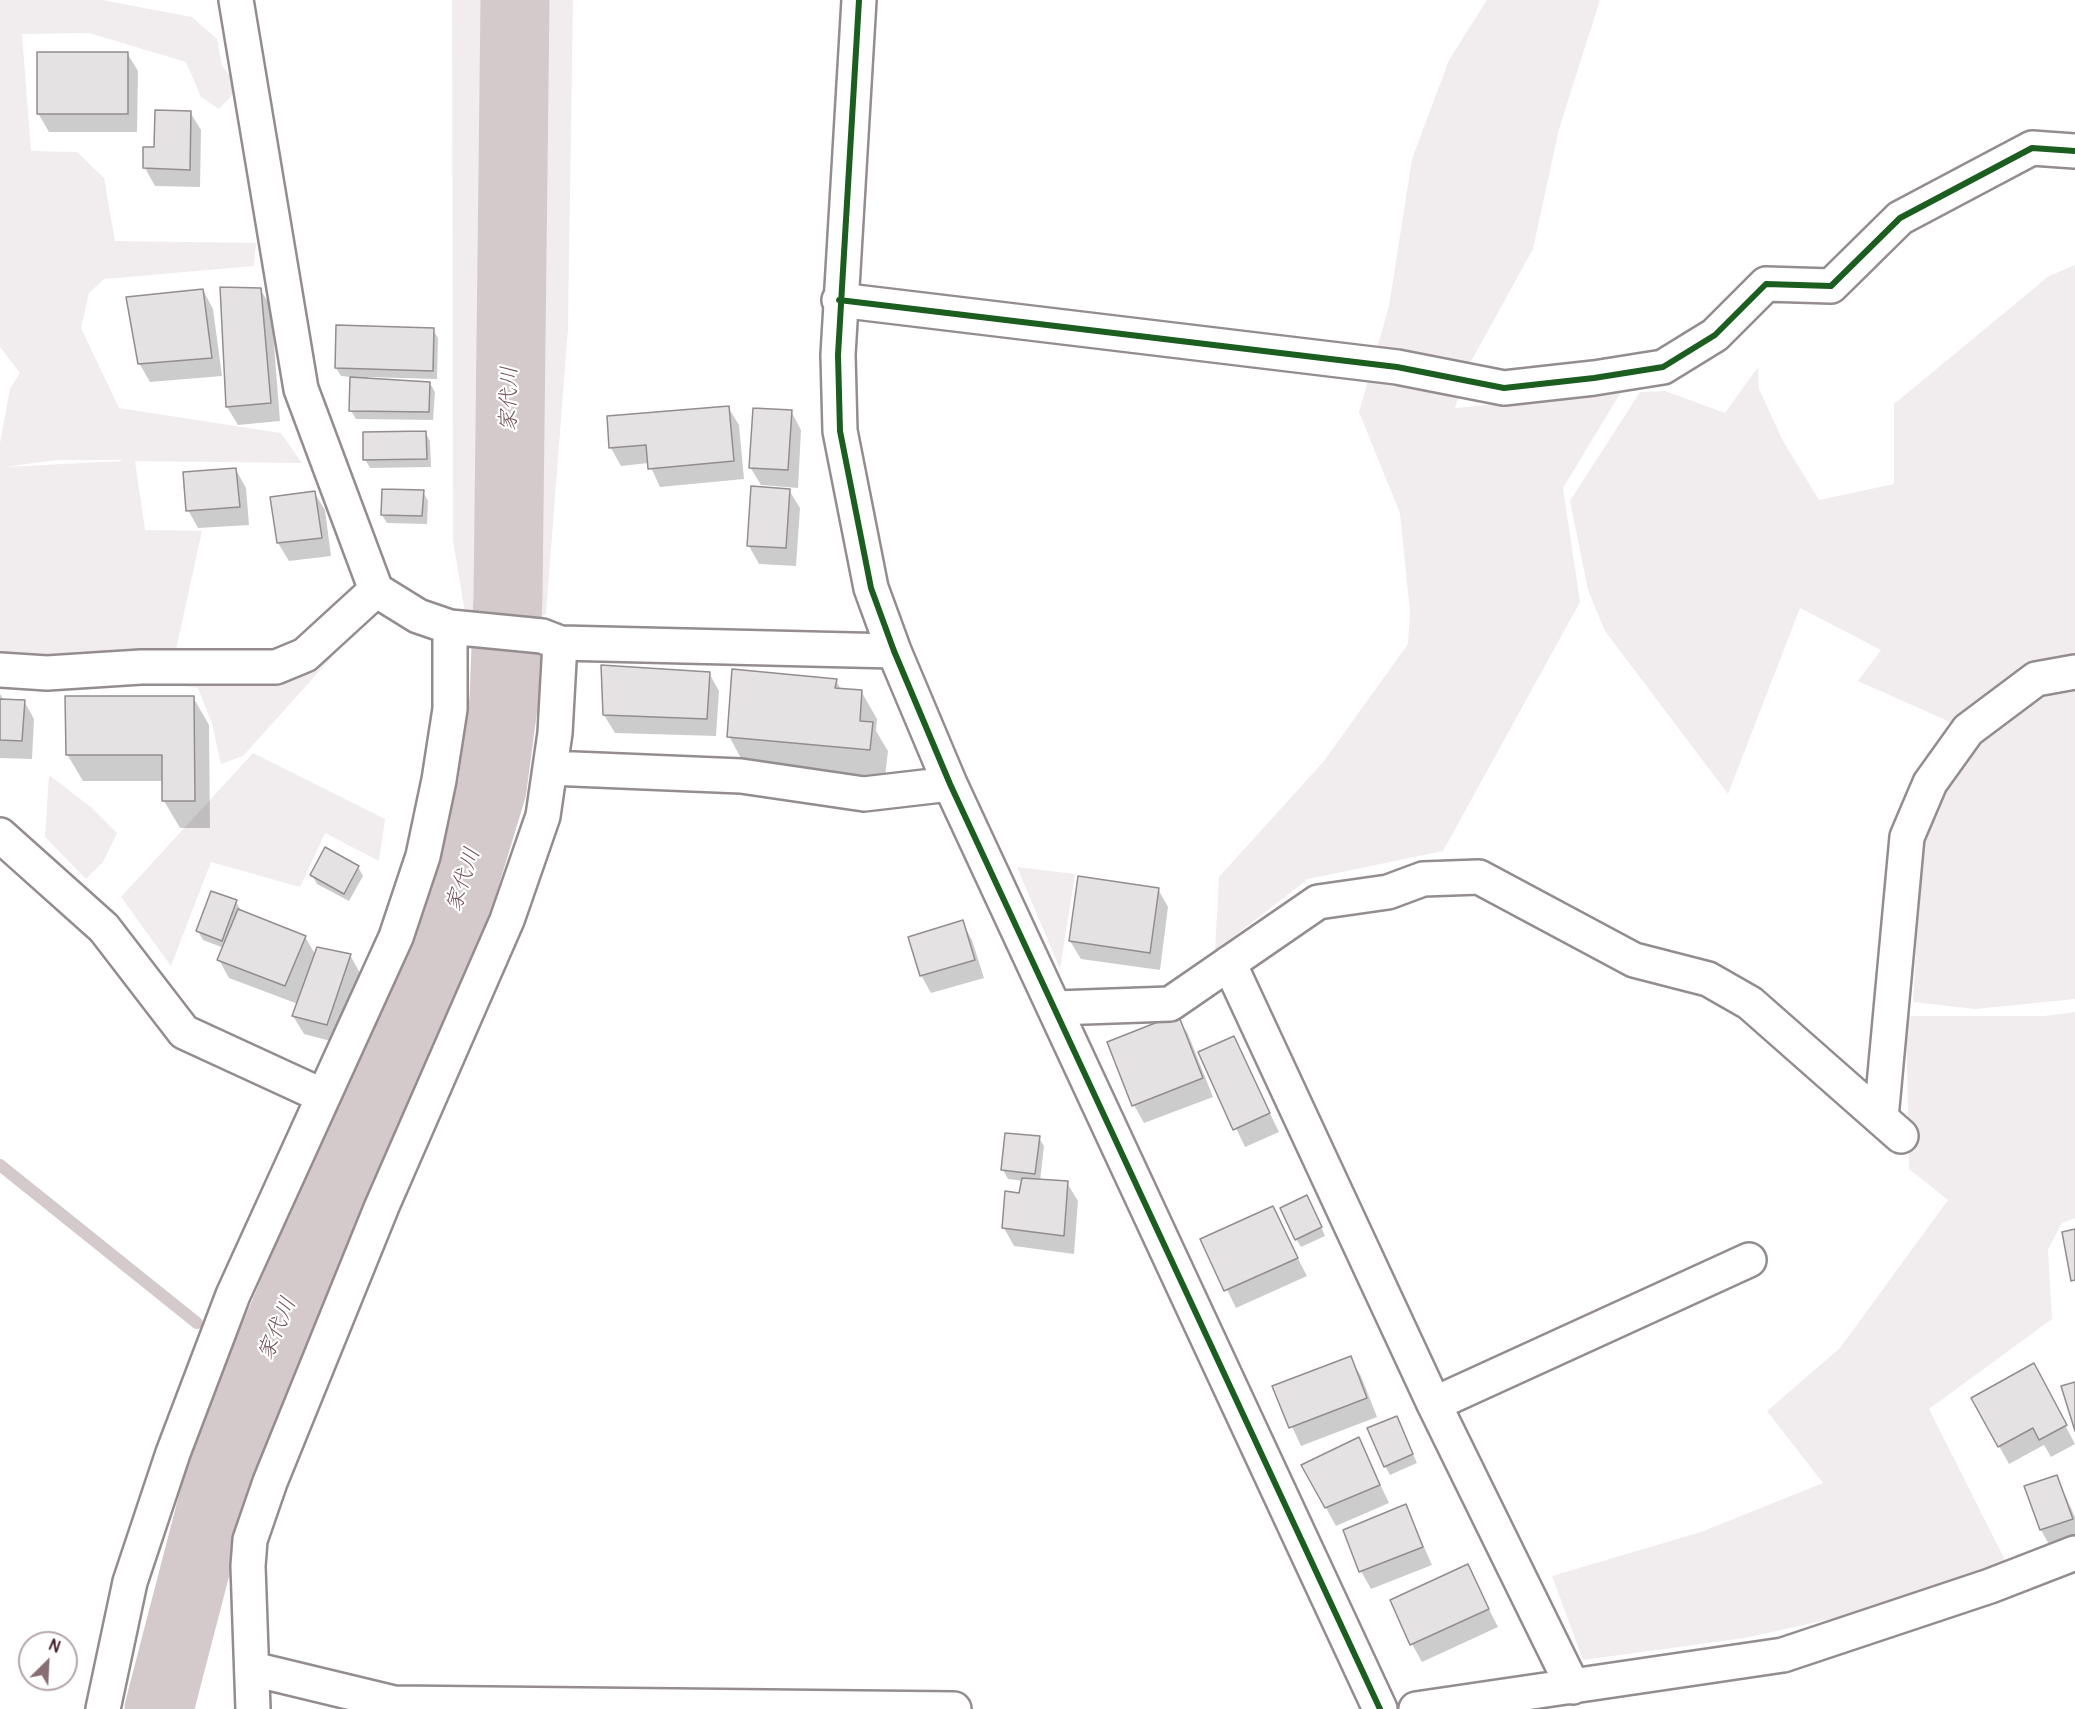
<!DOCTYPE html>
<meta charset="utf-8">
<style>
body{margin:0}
#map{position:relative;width:2075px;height:1709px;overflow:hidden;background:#fff;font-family:Pangolin,sans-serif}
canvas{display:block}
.north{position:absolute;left:18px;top:1631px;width:60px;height:60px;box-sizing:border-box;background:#fff;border:2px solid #b7a5aa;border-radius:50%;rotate:24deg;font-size:16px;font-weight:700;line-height:24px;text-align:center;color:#4a1f2b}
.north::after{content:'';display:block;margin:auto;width:21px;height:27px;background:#896d75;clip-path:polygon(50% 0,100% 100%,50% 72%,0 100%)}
</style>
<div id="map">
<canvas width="2075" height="1709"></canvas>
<div class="north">N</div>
</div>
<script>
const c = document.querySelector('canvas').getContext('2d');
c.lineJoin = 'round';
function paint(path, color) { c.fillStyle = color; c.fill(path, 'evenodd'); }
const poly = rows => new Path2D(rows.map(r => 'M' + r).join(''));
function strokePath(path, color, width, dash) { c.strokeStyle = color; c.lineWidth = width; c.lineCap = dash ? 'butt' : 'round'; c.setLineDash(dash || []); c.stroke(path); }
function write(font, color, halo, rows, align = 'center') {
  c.font = font + ' Pangolin,"Klee One",sans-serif'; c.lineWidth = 4.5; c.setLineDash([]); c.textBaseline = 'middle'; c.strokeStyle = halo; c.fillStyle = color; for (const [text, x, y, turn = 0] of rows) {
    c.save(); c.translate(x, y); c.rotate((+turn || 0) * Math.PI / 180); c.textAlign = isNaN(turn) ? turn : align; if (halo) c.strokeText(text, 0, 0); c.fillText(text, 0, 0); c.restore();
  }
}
const green = poly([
 [0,0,102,0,192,17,217,39,222,66,233,79,236,91,219,109,201,97,186,62,89,33,22,34,31,151,77,152,104,178,115,241,256,243,254,266,104,279,89,293,81,328,119,408,281,433,302,463,135,461,145,530,202,531,175,654,0,662,0,443,10,389,20,373,0,347],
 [56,460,121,460,122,461,5,467],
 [452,0,573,0,568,328,546,614,471,649,453,540],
 [1487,0,1600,0,1559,129,1533,249,1469,365,1455,408,1621,392,1563,488,1580,602,1443,851,1308,879,1215,951,1219,877,1324,761,1408,644,1410,612,1400,513,1359,412,1389,306,1412,159,1449,60],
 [2075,265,2075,659,1968,730,1858,681,1881,650,1800,608,1728,794,1605,631,1588,590,1570,501,1640,392,1665,391,1725,413,1758,367,1759,389,1783,441,1819,500,1894,484,1894,404,2049,276],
 [360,626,243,756,221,764,212,724,198,688,140,679,296,671],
 [2075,682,2075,999,1975,1009,1913,1002,1920,882,1915,816,1973,738,2044,687],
 [253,753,385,819,379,861,325,833,300,887,211,862,171,966,121,897],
 [49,775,92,808,117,833,103,862,86,879,45,837],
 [1017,867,1075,874,1060,969],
 [2075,1012,2075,1218,2062,1223,2048,1249,2052,1319,1929,1409,2005,1560,1944,1594,1745,1638,1583,1660,1552,1576,1701,1532,1823,1483,1767,1411,1840,1348,1948,1200,1909,1169,1906,1016,2044,1016]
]);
const shadow = poly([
 [127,53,138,71,137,132,49,132,38,113],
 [190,112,201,130,200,187,155,186,145,168],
 [260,289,271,307,280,421,238,425,227,407],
 [203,290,213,309,222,376,150,382,139,363],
 [433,330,438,338,437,379,368,377,368,380,430,383,435,392,433,420,356,419,351,411,351,377,341,376,336,368],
 [728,407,739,425,744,479,660,487,649,463,621,466,611,448],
 [791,411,801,430,798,488,761,485,750,467],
 [425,432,430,441,431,467,370,468,365,459],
 [236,470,246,488,249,525,198,528,188,510],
 [789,490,800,508,796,566,759,564,749,546],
 [314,492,325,510,331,556,289,561,278,543],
 [423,492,428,501,427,524,387,523,382,515],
 [709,673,719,691,716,736,615,733,604,715],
 [836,680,841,690,861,691,877,719,876,731,888,751,885,777,744,764,729,736],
 [0,694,4,700,24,701,34,719,32,759,0,758],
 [193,697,209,725,210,828,180,828,164,801,164,781,83,781,67,754],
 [358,867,363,876,349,901,317,884,312,875],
 [1158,889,1168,907,1160,970,1081,959,1070,941],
 [236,902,241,910,305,937,315,954,350,955,360,973,338,1043,304,1034,293,1016,298,1004,229,978,219,960,224,948,203,940,198,931],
 [962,922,972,940,984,978,931,993,921,975],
 [1177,1016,1188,1034,1213,1097,1144,1123,1134,1105],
 [1233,1038,1279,1132,1245,1147,1200,1053],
 [1039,1138,1044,1146,1040,1181,1067,1183,1078,1201,1074,1254,1014,1246,1004,1228,1020,1195,1023,1181,1008,1179,1003,1170],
 [1312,1206,1325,1236,1301,1247,1296,1239],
 [1272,1208,1307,1276,1236,1308,1202,1239],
 [1350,1358,1361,1376,1377,1417,1301,1446,1274,1387],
 [2043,1383,2075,1444,2051,1457,2044,1445,2009,1464,1999,1446],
 [1401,1426,1417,1463,1390,1475,1385,1466],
 [1359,1439,1389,1503,1336,1526,1303,1466],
 [2057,1477,2075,1517,2075,1540,2051,1548,2041,1530,2026,1487],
 [1406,1506,1432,1565,1371,1589,1361,1571],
 [1467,1566,1498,1627,1422,1662,1412,1644]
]);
const stream = poly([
 [0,1165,197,1323],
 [239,1346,266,1356]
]);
const river = poly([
 [159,1709,219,1478,266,1356,456,908,492,789,504,699,508,596,515,0]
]);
const building = poly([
 [37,52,128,52,128,114,37,114,37,52],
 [155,110,191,111,190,170,143,168,143,147,154,147,155,110],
 [220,287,261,288,271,403,226,407,220,287],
 [203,289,212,358,138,364,126,297,203,289],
 [336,325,434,328,433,371,335,368,336,325],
 [350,377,430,382,429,412,349,411,350,377],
 [729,406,734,461,648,469,646,445,609,448,607,416,729,406],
 [753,408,792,410,788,470,749,468,753,408],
 [426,431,427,459,363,460,363,432,426,431],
 [236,468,240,507,186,511,183,472,236,468],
 [751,486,790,489,786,548,747,546,751,486],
 [382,489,424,490,422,516,381,515,382,489],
 [315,491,322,538,277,543,270,497,315,491],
 [601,665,710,672,707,719,603,715,601,665],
 [732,669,837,679,835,688,862,690,860,721,873,722,870,750,727,737,732,669],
 [65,696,194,696,195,801,162,801,162,755,66,755,65,696],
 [0,699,25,700,22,741,0,740,0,699],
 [325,847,359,866,344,894,310,875,325,847],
 [1078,876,1159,888,1150,953,1069,941,1078,876],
 [211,891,237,900,222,941,196,931,211,891],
 [238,909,306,936,285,986,217,960,238,909],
 [963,920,975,960,920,976,908,937,963,920],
 [317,947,351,954,327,1025,292,1016,317,947],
 [1178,1014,1203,1078,1132,1106,1107,1042,1178,1014],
 [1234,1036,1270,1113,1233,1130,1198,1052,1234,1036],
 [1005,1133,1040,1136,1035,1174,1001,1170,1005,1133],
 [1022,1178,1068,1181,1064,1236,1002,1228,1005,1191,1019,1193,1022,1178],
 [1307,1195,1322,1227,1295,1240,1280,1208,1307,1195],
 [1273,1206,1298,1258,1224,1291,1200,1239,1273,1206],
 [2075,1229,2075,1280,2071,1281,2062,1232,2075,1229],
 [1351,1356,1367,1398,1289,1428,1272,1386,1351,1356],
 [2034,1363,2067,1425,2039,1440,2033,1428,1998,1447,1971,1398,2034,1363],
 [2075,1382,2075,1431,2061,1386,2075,1382],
 [1397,1416,1413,1454,1384,1467,1367,1428,1397,1416],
 [1359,1437,1380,1485,1325,1508,1301,1465,1359,1437],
 [2057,1475,2073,1519,2040,1530,2024,1486,2057,1475],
 [1406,1504,1423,1547,1359,1572,1343,1530,1406,1504],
 [1468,1564,1489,1609,1410,1645,1390,1600,1468,1564]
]);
const minor = poly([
 [236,0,301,389,376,590,418,616,450,627,542,636,560,643,894,651],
 [859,0,838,355,840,431,871,588,894,651,950,784,1380,1709],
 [839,300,1397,367,1504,388,1594,378,1663,367,1715,335,1766,284,1831,286,1900,218,2032,148,2075,151],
 [0,670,47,673,141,667,276,667,305,655,376,590],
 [550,768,741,776,864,794,950,784],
 [0,835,104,928,184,1032,323,1096],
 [1229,963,1434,1404,1573,1687],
 [1056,1008,1170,1004,1318,902,1388,892,1423,879,1479,877,1634,960,1708,979,1750,1003,1901,1136],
 [1881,1118,1907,837,1930,783,1968,730,2036,679,2075,672],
 [1434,1404,1749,1260],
 [253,1669,394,1703,954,1709],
 [103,1709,130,1582,173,1453,233,1295,396,937,423,856,439,780,450,709,450,627],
 [253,1709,248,1566,250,1540,270,1482,382,1206,507,920,543,816,555,733,560,643],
 [1416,1709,1783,1655,1990,1586,2075,1553]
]);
const cycleway = poly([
 [859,0,838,355,840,431,871,588,894,651,950,784,1380,1709],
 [839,300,1397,367,1504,388,1594,378,1663,367,1715,335,1766,284,1831,286,1900,218,2032,148,2075,151]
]);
const waterNames = [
 ["家代川",510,399,-89],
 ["家代川",464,880,-72],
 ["家代川",278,1329,-67]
];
paint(green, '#f1edee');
paint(shadow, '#0003');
strokePath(stream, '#d4cacc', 12);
strokePath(river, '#d4cacc', 69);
paint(building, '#e4e2e3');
strokePath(building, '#948c8e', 1.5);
strokePath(minor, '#948c8e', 38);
strokePath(minor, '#fff', 33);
strokePath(cycleway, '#1b5e20', 6);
write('italic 22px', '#74535c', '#fff', waterNames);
</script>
